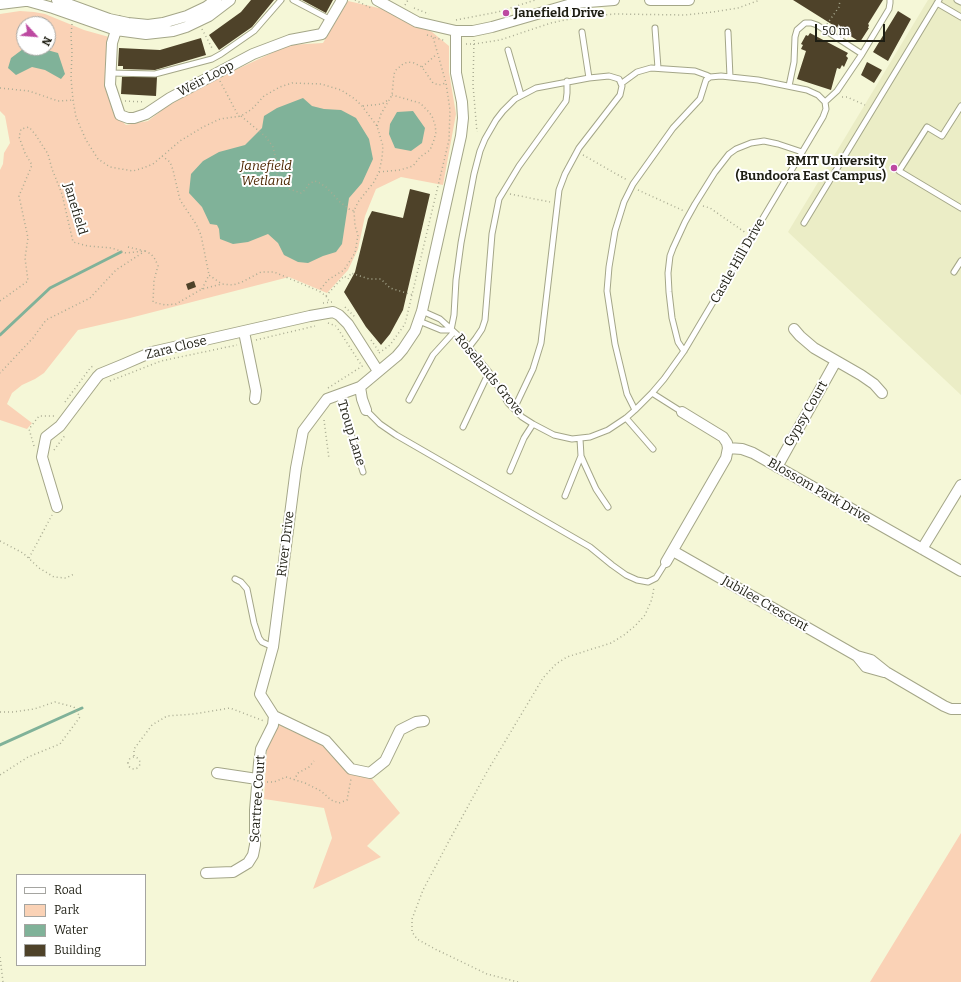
<!DOCTYPE html>
<style>
body{margin:0}
#map{position:relative;width:961px;height:982px;overflow:hidden;background:#f5f7d7;font-family:Bitter,serif}
canvas{display:block}
.legend{position:absolute;left:16px;top:874px;width:130px;height:92px;box-sizing:border-box;background:#fff;border:1px solid #a5a5a1;margin:0;padding:5px 7px;list-style:none;font-size:12px;color:#1e1e13}
.legend li{display:flex;align-items:center;gap:8px;height:20px}
.legend b{width:20px;border:1px solid #a5a5a1}
.north{position:absolute;left:16px;top:16px;width:40px;height:40px;box-sizing:border-box;background:#fff;border:1px solid #a5a5a1;border-radius:50%;rotate:116deg;font-size:11px;font-weight:700;line-height:16px;text-align:center;color:#1e1e13}
.north::after{content:'';display:block;margin:auto;width:14px;height:18px;background:#bd49a1;clip-path:polygon(50% 0,100% 100%,50% 72%,0 100%)}
.scale{position:absolute;left:815px;top:24px;width:70px;height:18px;box-sizing:border-box;border:2px solid #1e1e13;border-top:0;padding-left:5px;font-size:12px;line-height:14px;white-space:nowrap;color:#1e1e13;-webkit-text-stroke:3px #fff;paint-order:stroke}
</style>
<div id="map">
<canvas width="961" height="982"></canvas>
<ul class="legend">
<li><b style="height:5px;background:#fff"></b>Road</li>
<li><b style="height:11px;background:#fad2b6"></b>Park</li>
<li><b style="height:11px;background:#80b299"></b>Water</li>
<li><b style="height:11px;background:#4e4229"></b>Building</li>
</ul>
<div class="north">N</div>
<div class="scale">50 m</div>
</div>
<script>
const c = document.querySelector('canvas').getContext('2d');
c.lineJoin = 'round';
function paint(path, color) { c.fillStyle = color; c.fill(path, 'evenodd'); }
const poly = rows => new Path2D(rows.map(r => 'M' + r).join(''));
function strokePath(path, color, width, dash) { c.strokeStyle = color; c.lineWidth = width; c.lineCap = dash ? 'butt' : 'round'; c.setLineDash(dash || []); c.stroke(path); }
function write(font, color, halo, rows, align = 'center') {
  c.font = font + ' Bitter,serif'; c.lineWidth = 4; c.setLineDash([]); c.textBaseline = 'middle'; c.strokeStyle = halo; c.fillStyle = color; for (const [text, x, y, turn = 0] of rows) {
    c.save(); c.translate(x, y); c.rotate((+turn || 0) * Math.PI / 180); c.textAlign = isNaN(turn) ? turn : align; if (halo) c.strokeText(text, 0, 0); c.fillText(text, 0, 0); c.restore();
  }
}
const built = poly([
 [928,0,961,0,961,395,788,232]
]);
const green = poly([
 [348,1,383,9,432,32,449,46,449,72,456,114,443,185,401,177,376,189,365,216,358,249,348,270,327,293,289,277,130,318,78,330,44,373,35,379,22,385,12,393,7,404,32,423,27,429,0,420,0,170,3,164,4,153,10,143,6,121,5,116,0,111,0,14,20,11,34,12,45,14,84,30,109,37,106,89,113,112,126,125,148,121,166,107,216,79,289,45,323,43],
 [24,24,48,24,48,48,24,48],
 [279,725,325,746,349,772,372,779,400,813,367,846,381,857,313,889,332,838,324,808,264,799,267,747],
 [961,833,961,982,870,982]
]);
const water = poly([
 [40,48,58,53,65,74,61,79,45,70,32,67,16,75,8,68,11,58,23,49],
 [303,98,312,106,324,109,341,110,356,118,369,139,373,159,362,183,349,198,342,244,336,252,323,256,308,263,298,262,284,255,278,243,268,234,248,242,233,244,220,239,219,229,217,225,210,224,202,207,189,193,191,174,203,161,219,152,245,145,262,128,264,116,277,108],
 [413,111,425,128,422,143,411,151,395,148,389,134,390,124,397,112]
]);
const stream = poly([
 [0,335,50,288,121,252],
 [0,745,82,708]
]);
const building = poly([
 [251,0,274,0,252,27,219,50,209,35,241,12],
 [302,0,333,0,326,13],
 [793,0,883,0,868,24,869,25,868,28,869,28,860,42],
 [898,11,911,19,888,61,873,52],
 [810,33,848,53,846,56,848,58,844,67,842,65,840,69,837,68,831,90,797,79,806,51,801,49,803,45,801,44,806,35,808,36],
 [201,38,206,55,155,70,123,69,123,66,118,66,119,48,160,50],
 [867,62,882,70,874,83,861,75],
 [122,77,157,77,156,96,121,94],
 [410,189,430,194,403,310,390,334,381,345,366,327,344,292,355,272,368,219,372,211,403,218],
 [194,281,196,287,188,290,186,284]
]);
const path = poly([
 [355,0,371,8],
 [405,5,408,0],
 [414,8,429,14],
 [456,20,498,12,535,0],
 [72,24,71,36,72,52,71,78,73,100,76,117,86,140,98,159,110,167,133,171,143,168,153,164,180,141,203,127,220,119,241,116,252,109,264,96,280,87,292,83,321,84,341,90,355,99,362,106,377,126,383,146,382,158,379,172,374,182,358,202,354,211,355,226,358,235,355,253,344,270,328,280,319,291],
 [827,24,839,7,840,0],
 [202,29,213,50],
 [427,35,446,41],
 [474,40,473,85,477,132],
 [466,44,474,44,500,40,551,23,579,17,615,14,685,15,713,12,738,8,760,0],
 [422,67,437,54],
 [220,81,239,117],
 [0,88,29,91,58,101,73,100],
 [842,97,847,97,865,105],
 [125,101,145,102],
 [363,106,382,104,388,100],
 [241,116,266,137,273,147,276,159,276,170,278,178,289,189,301,193,306,189,308,185,314,181,318,182,326,187,340,202,349,209,354,211],
 [377,126,381,114,392,95,394,74,396,70,403,64,408,62,414,63,422,67,433,83,439,85,446,83],
 [583,155,627,180],
 [162,156,170,162,173,170,180,200,196,224,201,235,209,275],
 [379,172,400,170,413,166,420,157,430,150,434,140,436,132,435,125,432,116,427,110,420,103,392,95],
 [638,190,684,211],
 [510,194,550,202],
 [703,206,710,208,746,233],
 [128,247,141,250],
 [145,251,151,254,155,259,158,266,154,280,153,302,165,305,176,304,202,289,222,284,233,285,242,282,261,272,274,272,319,291,326,296,329,301],
 [202,289,209,275,222,284],
 [326,296,344,276,348,279,351,273,369,279,381,279,390,288,413,295],
 [0,301,28,281,25,258,28,238,19,196,32,165,25,153,19,137,21,129,29,127,35,134,48,154,52,169,62,194,73,242,88,246,112,248,126,253,145,251,116,270,90,298,46,320,33,338,0,373],
 [323,303,332,302],
 [345,307,355,317],
 [328,323,336,326],
 [338,329,362,366],
 [256,340,315,326],
 [371,340,380,353],
 [379,353,390,345,405,324,449,140,450,110,446,83,433,37],
 [110,381,161,361,237,345],
 [328,388,364,365],
 [65,402,91,367,94,366],
 [324,420,329,459],
 [34,446,29,429,39,416,54,416],
 [54,450,66,434],
 [0,541,23,553,39,568,54,577,66,578,74,574],
 [29,558,52,515],
 [0,712,13,712,34,709,55,702,74,707,80,717,60,744,28,757,0,775],
 [134,756,134,749,152,725,167,716,194,714,230,708,264,721],
 '128 763a6 6 0 1 1 12 0a6 6 0 1 1-12 0Z',
 [294,780,298,773,309,767,314,761],
 [267,782,274,782,286,777,305,783,321,791,331,800,339,803,347,800,351,779],
 [0,957,3,982],
 [518,982,487,974,435,949,417,939,412,932,412,919,423,890,450,839,488,770,543,678,556,664,567,657,611,643,624,635,635,626,645,615,652,599,654,587]
]);
const lane = poly([
 [293,0,331,20],
 [957,0,961,2],
 [937,3,961,17],
 [655,28,658,68],
 [582,32,589,78],
 [728,32,730,77],
 [508,50,521,95],
 [110,73,155,74,212,59,221,54,254,31,281,0],
 [622,83,637,72,651,68,695,71,706,75,710,77],
 [789,86,794,62,795,37,797,30,805,23,811,23,817,25,862,54],
 [825,102,837,91,862,54,889,9,890,3,890,0],
 [961,106,942,136,927,127,899,171,961,208],
 [804,223,939,0],
 [954,272,961,261],
 [422,311,440,319,462,339,489,372,508,403,522,417,533,424,554,435,572,439,590,437,608,430,626,418,635,410,652,393,664,379,684,351,823,117,826,109,825,102,818,95,807,90,758,80,721,76,710,77,706,80,700,99,673,128,633,184,624,202,615,231,609,267,607,291,615,344,627,394,635,410],
 [419,321,441,330,451,330],
 [451,330,454,315,456,280,461,243,474,174,480,151,485,139,496,120,503,111,515,99,536,88,589,78,609,76,619,79,622,86,620,95,579,148,565,174,559,190,541,343,533,369,514,409],
 [469,347,476,338,482,329,485,320,492,234,499,199,519,166,566,101,567,93,567,81],
 [684,351,678,342,672,318,669,292,668,273,670,256,673,248,685,222,695,204,715,172,729,154,736,149,751,143,764,141,778,144,802,152],
 [652,393,682,412],
 [339,395,363,472],
 [409,400,433,355,454,332],
 [366,410,380,424,396,435,590,547,612,565,626,575,637,580,648,582,656,578,666,562],
 [626,418,653,449],
 [463,427,489,372],
 [580,439,581,456,585,465,596,489,608,507],
 [510,471,524,438,533,424],
 [565,496,581,456],
 [235,579,241,582,247,589,254,623,259,638,262,642,273,647]
]);
const street = poly([
 [57,0,109,19,128,23,148,25,163,23,187,16,206,7,216,0],
 [377,0,417,22,456,31,473,31,492,27,575,3,614,0],
 [650,0,689,0],
 [28,1,53,8,116,30,146,34,173,31,186,27,209,16,230,0],
 [0,4,33,0],
 [119,21,112,43,110,85,120,115,128,118,134,118,146,114,170,98,253,54,290,40,322,34,342,0],
 [794,329,800,336,814,348,861,375,874,384,882,393],
 [244,332,256,391,255,399],
 [360,387,397,356,403,349,415,331,422,311,461,136,463,118,462,102,456,73,456,31],
 [682,412,723,437,727,443,728,448,742,449,753,453,961,571],
 [777,467,836,361],
 [57,507,42,457,46,437,60,426,97,377,100,374,122,365,152,352,310,316,333,312,339,315,348,324,378,371],
 [922,549,961,485],
 [673,551,857,656,871,660,886,672,944,706,951,709,961,709],
 [666,562,726,458,728,448],
 [857,656,866,667,884,672],
 [274,716,260,694,273,647,296,468,303,431,327,399,360,387,362,399,366,410],
 [274,716,326,741,351,769,370,773,385,761,400,730,416,722,424,721],
 [217,773,257,779],
 [206,873,233,872,248,863,253,855,255,845,255,810,259,763,261,749,273,725,274,716]
]);
const markers = [
 [506,13,4,"#bd49a1"],
 [894,168,4,"#bd49a1"]
];
const poiNames = [
 ["Janefield Drive",514,13],
 ["RMIT University",886,161,"right"],
 ["(Bundoora East Campus)",886,176,"right"]
];
const streetNames = [
 ["Weir Loop",206,79,-28],
 ["Janefield",75,209,73],
 ["Castle Hill Drive",738,261,-60],
 ["Zara Close",176,348,-14],
 ["Roselands Grove",489,375,51],
 ["Gypsy Court",806,414,-60],
 ["Troup Lane",351,433,73],
 ["Blossom Park Drive",819,491,30],
 ["River Drive",286,544,-83],
 ["Jubilee Crescent",765,604,30],
 ["Scartree Court",258,799,-86]
];
const parkNames = [
 ["Janefield",266,166],
 ["Wetland",266,181]
];
paint(built, '#ebedc6');
paint(green, '#fad2b6');
paint(water, '#80b299');
strokePath(stream, '#80b299', 3);
paint(building, '#4e4229');
strokePath(lane, '#a4a688', 7);
strokePath(street, '#a4a688', 12);
strokePath(path, '#aaac93', 1.5, [1, 3]);
strokePath(lane, '#fff', 5);
strokePath(street, '#fff', 10);
for (const [x, y, r, color] of markers) { const dot = new Path2D(); dot.arc(x, y, r, 0, 2 * Math.PI); c.fillStyle = color; c.fill(dot); strokePath(dot, '#fff', 1.5); }
write('bold 13px', '#1e1e13', '#fff', poiNames, 'left');
write('13px', '#1e1e13', '#fff', streetNames);
write('italic 13px', '#4d2600', '#fff', parkNames);
</script>
